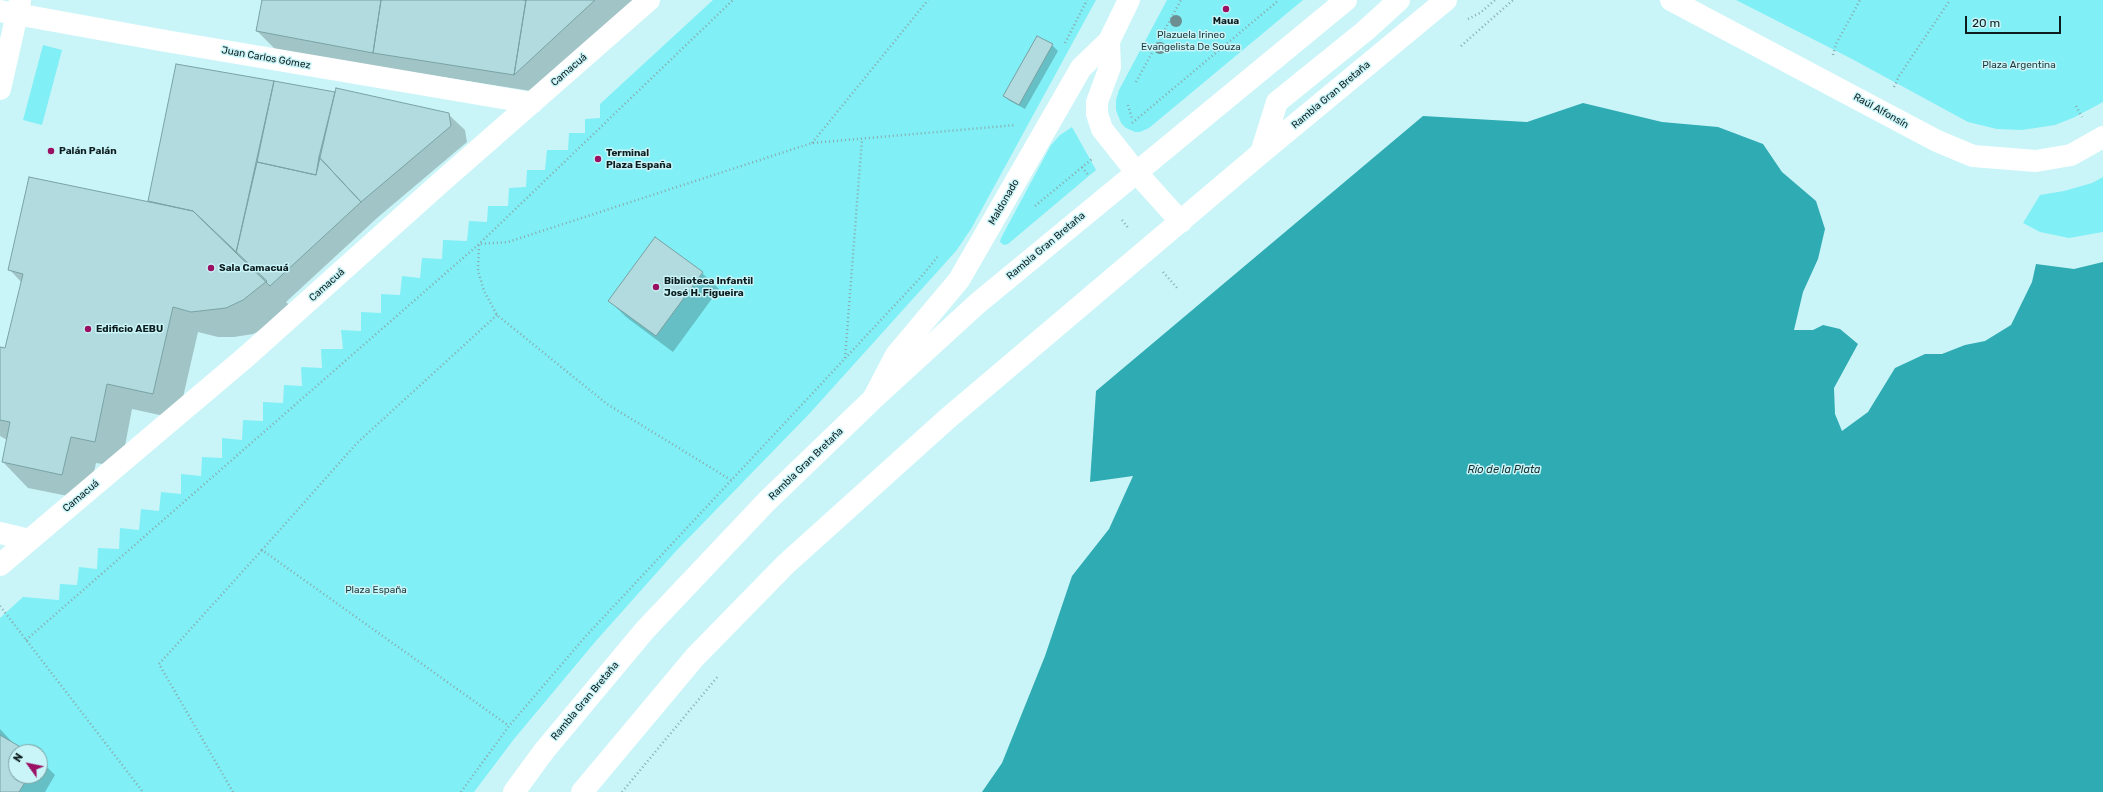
<!DOCTYPE html>
<meta charset="utf-8">
<style>
body{margin:0}
#map{position:relative;width:2103px;height:792px;overflow:hidden;background:#caf5f8;font-family:Rubik,sans-serif}
canvas{display:block}
.north{position:absolute;left:8px;top:744px;width:40px;height:40px;box-sizing:border-box;background:#caf5f8;border:1px solid #7e9fa1;border-radius:50%;rotate:303deg;font-size:11px;font-weight:700;line-height:16px;text-align:center;color:#0d1d1f}
.north::after{content:'';display:block;margin:auto;width:14px;height:18px;background:#9a1062;clip-path:polygon(50% 0,100% 100%,50% 72%,0 100%)}
.scale{position:absolute;left:1965px;top:16px;width:96px;height:18px;box-sizing:border-box;border:2px solid #0d1d1f;border-top:0;padding-left:5px;font-size:12px;line-height:14px;white-space:nowrap;color:#0d1d1f;-webkit-text-stroke:3px #caf5f8;paint-order:stroke}
</style>
<div id="map">
<canvas width="2103" height="792"></canvas>
<div class="north">N</div>
<div class="scale">20 m</div>
</div>
<script>
const c = document.querySelector('canvas').getContext('2d');
c.lineJoin = 'round';
function paint(path, color) { c.fillStyle = color; c.fill(path, 'evenodd'); }
const poly = rows => new Path2D(rows.map(r => 'M' + r).join(''));
function strokePath(path, color, width, dash) { c.strokeStyle = color; c.lineWidth = width; c.lineCap = dash ? 'butt' : 'round'; c.setLineDash(dash || []); c.stroke(path); }
function write(font, color, halo, rows, align = 'center') {
  c.font = font + ' Rubik,sans-serif'; c.lineWidth = 3; c.setLineDash([]); c.textBaseline = 'middle'; c.strokeStyle = halo; c.fillStyle = color; for (const [text, x, y, turn = 0] of rows) {
    c.save(); c.translate(x, y); c.rotate((+turn || 0) * Math.PI / 180); c.textAlign = isNaN(turn) ? turn : align; if (halo) c.strokeText(text, 0, 0); c.fillText(text, 0, 0); c.restore();
  }
}
const green = poly([
 [713,0,1096,0,971,229,956,251,810,413,676,551,595,642,514,739,474,792,0,792,0,618,23,597,59,600,60,584,77,585,79,567,97,569,98,548,119,549,120,528,139,530,141,509,159,511,161,492,181,494,181,474,201,476,202,457,222,458,222,438,242,440,243,420,263,421,263,402,283,403,284,385,302,386,301,367,322,368,321,349,343,349,341,330,361,331,361,312,381,313,381,294,400,295,402,276,420,278,422,258,442,259,443,240,467,241,469,221,487,222,488,206,508,206,509,188,526,187,527,170,545,170,547,150,568,150,569,133,585,133,585,119,600,118,600,104],
 [16,752,40,752,40,776,16,776],
 [1167,0,1303,0,1149,128,1140,132,1135,132,1126,128,1121,123,1116,110,1116,100,1119,90],
 [1736,0,2103,0,2103,102,2075,117,2055,125,2022,130,1997,129,1968,122,1852,59],
 [43,45,62,50,42,125,23,120],
 [1072,127,1096,170,1008,244,1004,245,1000,242,1001,238,1051,145,1060,135],
 [2103,177,2103,232,2069,238,2040,232,2023,223,2040,195,2064,191,2092,183]
]);
const water = poly([
 [1583,103,1662,122,1718,127,1763,144,1782,172,1816,201,1825,229,1818,259,1803,292,1794,330,1813,330,1823,325,1840,329,1858,344,1834,388,1835,414,1842,431,1868,412,1895,368,1925,354,1942,354,1965,345,1985,341,2011,325,2032,282,2036,264,2074,269,2103,262,2103,792,982,792,1002,763,1045,656,1072,576,1109,529,1133,476,1090,482,1096,391,1423,116,1527,122]
]);
const shadow = poly([
 [263,0,637,0,531,91,277,51,257,31],
 [1052,45,1058,51,1025,109,1010,101,1004,96],
 [273,82,448,114,465,130,467,142,377,218,286,302,292,308,269,326,253,334,234,337,218,337,198,332,178,419,132,409,121,467,96,463,88,500,28,488,3,462,7,440,0,436,0,348,5,350,22,283,10,270,152,204,149,201],
 [655,239,702,273,719,289,673,352,626,317,610,301],
 [0,729,14,744,27,752,16,752,16,776,40,776,40,760,55,775,45,792,0,792]
]);
const building = poly([
 [262,0,381,0,373,53,256,31,262,0],
 [381,0,526,0,514,75,373,53,381,0],
 [524,0,595,0,514,75,526,0,524,0],
 [1037,36,1053,44,1019,105,1003,96,1037,36],
 [176,64,274,81,236,253,193,211,148,201,176,64],
 [274,81,335,92,316,175,257,162,274,81],
 [336,88,449,113,451,126,361,202,319,157,336,88],
 [319,157,361,202,270,286,236,253,257,162,316,175,319,157],
 [29,177,193,211,267,281,243,300,226,308,191,312,173,307,153,394,107,384,95,442,71,437,62,475,2,462,10,422,0,420,0,347,5,348,23,274,8,270,29,177],
 [655,237,703,272,656,336,608,301,655,237],
 [0,735,29,752,16,752,16,776,29,776,19,792,0,792,0,735]
]);
const path = poly([
 [1468,19,1480,13,1495,0],
 [1065,43,1087,0],
 [1461,46,1513,0],
 [1833,55,1836,44,1860,0],
 [1136,82,1181,0],
 [1894,87,1899,76,1950,0],
 [1128,105,1132,119],
 [2076,106,2082,117],
 [1132,123,1279,0],
 [812,143,928,0],
 [1082,167,1089,176],
 [1035,206,1092,159],
 [1122,220,1129,229],
 [1163,272,1178,289],
 [497,315,357,443,262,550,509,726],
 [845,358,862,139],
 [731,480,607,404,497,315,484,291,478,271,479,244,508,242,812,143,1016,125],
 [0,606,143,792],
 [26,640,479,244,733,0],
 [233,792,159,664,262,550],
 [461,792,509,726,585,637,921,277,939,255],
 [622,792,719,675]
]);
const minor = poly([
 [1671,0,1937,141,1973,156,2036,161,2071,155,2103,137],
 [0,11,160,40,532,103],
 [1109,41,1110,67,1097,102,1097,114,1102,129,1136,172,1181,222],
 [0,89,20,1],
 [874,397,896,355,959,280,1081,68,1109,41,1129,0],
 [0,533,29,540],
 [0,565,247,356,439,184,649,0]
]);
const major = poly([
 [1261,153,1277,102,1365,31,1399,0],
 [514,792,544,751,645,630,767,501,872,400,978,303,1346,0],
 [582,792,695,657,786,564,947,419,1261,153,1446,0]
]);
const trees = [
 [1176,21],
 [1160,48]
];
const markers = [
 [1226,9,4,"#9a1062"],
 [51,151,4,"#9a1062"],
 [598,159,4,"#9a1062"],
 [211,268,4,"#9a1062"],
 [656,287,4,"#9a1062"],
 [88,329,4,"#9a1062"]
];
const poiNames = [
 ["Maua",1226,21,"center"],
 ["Palán Palán",59,151],
 ["Terminal",606,153],
 ["Plaza España",606,165],
 ["Sala Camacuá",219,268],
 ["Biblioteca Infantil",664,281],
 ["José H. Figueira",664,293],
 ["Edificio AEBU",96,329]
];
const parkNames = [
 ["Plazuela Irineo",1191,35],
 ["Evangelista De Souza",1191,47],
 ["Plaza Argentina",2019,65],
 ["Plaza España",376,590]
];
const streetNames = [
 ["Juan Carlos Gómez",266,58,10],
 ["Camacuá",569,70,-41],
 ["Rambla Gran Bretaña",1331,95,-40],
 ["Raúl Alfonsín",1881,111,29],
 ["Maldonado",1004,202,-60],
 ["Rambla Gran Bretaña",1046,246,-40],
 ["Camacuá",327,285,-42],
 ["Rambla Gran Bretaña",806,464,-44],
 ["Camacuá",81,496,-40],
 ["Rambla Gran Bretaña",585,701,-50]
];
const waterNames = [
 ["Río de la Plata",1504,470]
];
paint(green, '#80eff6');
paint(water, '#2fabb3');
paint(shadow, '#0003');
paint(building, '#b1dbde');
strokePath(building, '#79a2a4', 1);
strokePath(path, '#88a9ac', 2.5, [1, 3]);
strokePath(minor, '#fff', 22);
strokePath(major, '#fff', 22);
c.fillStyle = '#6c8e90';
for (const [x, y] of trees) { c.beginPath(); c.arc(x, y, 6, 0, 2 * Math.PI); c.fill(); }
for (const [x, y, r, color] of markers) { const dot = new Path2D(); dot.arc(x, y, r, 0, 2 * Math.PI); c.fillStyle = color; c.fill(dot); strokePath(dot, '#caf5f8', 1.5); }
write('bold 10px', '#0d1d1f', '#caf5f8', poiNames, 'left');
write('10px', '#1f393b', '#caf5f8', parkNames);
write('10px', '#0d1d1f', '#caf5f8', streetNames);
write('italic 11px', '#173133', '#caf5f8', waterNames);
</script>
